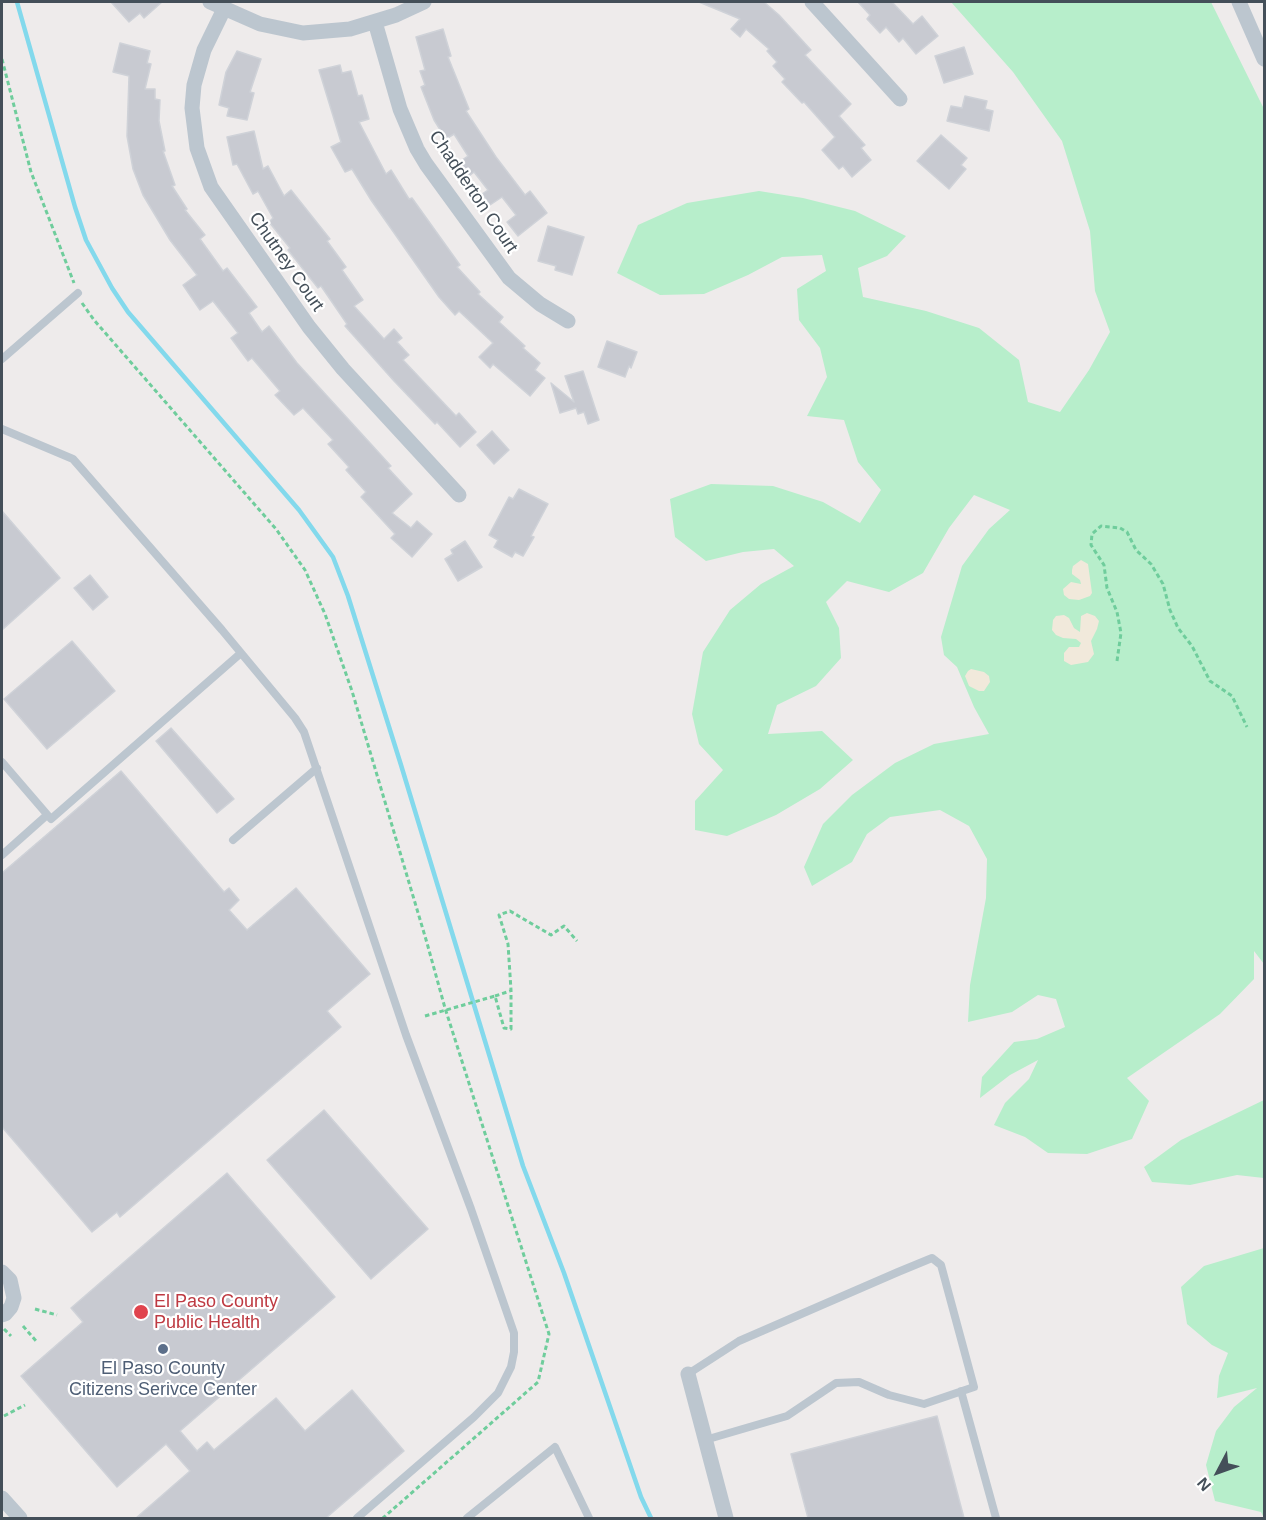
<!DOCTYPE html>
<style>
body{margin:0}
#map{position:relative;width:1266px;height:1520px;overflow:hidden;background:#eeebeb;font-family:Helvetica,sans-serif}
canvas{display:block}
.frame{position:absolute;inset:0;border:3px solid #444f59;pointer-events:none}
.north{position:absolute;left:1188px;top:1442px;width:60px;height:60px;-webkit-text-stroke:4px #fff;paint-order:stroke;rotate:229deg;font-size:16px;font-weight:700;line-height:24px;text-align:center;color:#444f59}
.north::after{content:'';display:block;margin:auto;width:21px;height:27px;background:#444f59;clip-path:polygon(50% 0,100% 100%,50% 72%,0 100%)}
</style>
<div id="map">
<canvas width="1266" height="1520"></canvas>
<div class="frame"></div>
<div class="north">N</div>
</div>
<script>
const c = document.querySelector('canvas').getContext('2d');
c.lineJoin = 'round';
function paint(path, color) { c.fillStyle = color; c.fill(path, 'evenodd'); }
const poly = rows => new Path2D(rows.map(r => 'M' + r).join(''));
function strokePath(path, color, width, dash) { c.strokeStyle = color; c.lineWidth = width; c.lineCap = dash ? 'butt' : 'round'; c.setLineDash(dash || []); c.stroke(path); }
function write(font, color, halo, rows, align = 'center') {
  c.font = font + ' Helvetica,sans-serif'; c.lineWidth = 4.5; c.setLineDash([]); c.textBaseline = 'middle'; c.strokeStyle = halo; c.fillStyle = color; for (const [text, x, y, turn = 0] of rows) {
    c.save(); c.translate(x, y); c.rotate((+turn || 0) * Math.PI / 180); c.textAlign = isNaN(turn) ? turn : align; if (halo) c.strokeText(text, 0, 0); c.fillText(text, 0, 0); c.restore();
  }
}
const green = poly([
 [951,2,1211,2,1264,109,1264,964,1254,951,1254,979,1220,1014,1127,1078,1149,1101,1132,1139,1087,1154,1048,1153,1025,1137,994,1125,1005,1103,1029,1079,1038,1060,1010,1075,980,1098,982,1077,1014,1042,1037,1039,1065,1027,1056,999,1038,995,1012,1012,968,1022,970,985,986,898,987,859,969,826,940,810,890,817,867,834,852,862,812,886,804,867,823,824,852,795,895,763,934,744,989,734,974,707,957,667,944,655,941,637,962,566,989,529,1010,510,974,495,949,528,923,573,889,592,847,581,826,602,839,628,841,658,816,686,777,705,768,734,822,731,853,760,820,789,776,815,727,836,695,830,695,801,723,770,699,744,692,714,703,652,730,610,761,584,794,566,774,549,743,552,706,561,675,537,670,499,711,484,773,486,823,502,860,523,881,490,858,462,844,420,807,416,827,377,820,348,799,320,797,289,826,271,822,255,782,257,748,275,704,294,660,295,617,273,638,225,687,203,759,191,803,198,855,211,906,236,887,256,858,268,863,297,926,311,979,328,1019,360,1028,402,1060,412,1089,370,1110,332,1095,291,1090,231,1062,141,1013,72],
 [1264,1100,1264,1178,1237,1175,1190,1185,1152,1182,1144,1167,1181,1140],
 [1264,1248,1264,1518,1261,1512,1215,1501,1206,1465,1216,1431,1234,1407,1257,1388,1217,1398,1219,1376,1228,1353,1212,1345,1187,1324,1181,1287,1204,1266]
]);
const sand = poly([
 [1081,560,1088,564,1092,593,1090,596,1079,600,1069,599,1064,595,1063,589,1071,582,1081,584,1080,580,1072,574,1072,570,1073,566],
 [1087,613,1095,616,1099,621,1097,629,1091,641,1094,654,1088,662,1071,665,1064,661,1064,653,1069,647,1079,647,1081,643,1076,639,1063,638,1056,635,1052,630,1053,620,1056,616,1064,615,1069,618,1074,628,1080,632,1081,616],
 [971,669,984,672,989,676,990,682,984,691,979,691,969,686,965,676,968,671]
]);
const stream = poly([
 [17,2,75,207,86,240,112,288,128,312,299,510,333,557,348,596,401,765,523,1166,564,1273,641,1497,651,1518]
]);
const building = poly([
 [111,2,162,2,144,18,140,13,129,22,111,2],
 [699,2,764,2,779,15,811,50,805,55,851,104,839,116,865,145,861,148,871,160,852,177,843,166,839,169,822,150,835,137,804,102,802,103,782,82,785,79,773,66,777,62,767,51,769,49,746,29,740,37,731,29,740,19,699,2],
 [858,2,892,2,913,24,922,16,938,36,916,54,903,38,899,42,886,27,880,33,867,19,870,15,858,2],
 [443,29,451,56,448,57,469,109,466,111,496,157,525,195,530,191,547,213,518,236,507,222,516,215,502,197,490,205,482,194,488,190,474,172,469,176,459,162,468,156,454,134,446,139,434,120,421,87,425,85,420,71,425,70,416,37,443,29],
 [120,43,150,51,147,63,151,64,145,89,155,89,155,99,160,100,159,121,165,151,163,151,175,185,172,186,187,209,185,210,205,235,200,239,223,271,227,268,257,307,249,313,262,332,269,326,297,363,391,466,388,468,412,494,392,513,411,528,417,521,432,534,412,557,391,538,395,534,361,497,366,492,346,470,349,467,328,444,333,440,303,408,294,415,275,395,280,391,252,358,248,361,231,338,238,333,213,301,200,310,183,285,197,275,170,240,143,195,133,169,127,136,129,76,113,72,120,43],
 [964,47,973,74,944,83,935,56,964,47],
 [237,51,261,59,250,92,254,93,247,120,227,116,229,108,219,105,226,72,237,51],
 [340,65,342,73,351,71,358,96,362,95,369,119,359,122,386,174,391,170,409,199,412,198,460,265,457,267,480,292,478,294,503,317,499,322,525,346,523,348,540,363,535,370,545,378,530,396,493,364,490,368,479,357,493,343,459,311,455,315,439,297,371,200,352,169,345,172,331,147,341,142,319,70,340,65],
 [965,96,987,101,985,109,993,111,989,131,947,121,951,106,962,108,965,96],
 [254,131,263,169,268,166,284,196,291,190,330,239,327,241,346,267,342,270,363,300,354,306,384,339,394,329,402,338,397,342,409,355,403,360,456,416,459,413,476,432,460,447,437,422,435,424,394,381,345,326,347,324,321,286,318,288,288,250,290,248,269,222,273,218,258,191,253,194,237,164,233,165,227,137,254,131],
 [941,135,967,158,961,165,966,169,949,189,917,161,941,135],
 [548,226,584,237,572,275,555,270,556,266,538,261,548,226],
 [607,341,637,352,631,368,629,366,625,377,598,367,607,341],
 [583,371,599,420,588,424,584,412,578,414,576,408,560,413,551,383,574,402,565,376,583,371],
 [492,431,509,450,494,464,477,445,492,431],
 [519,489,548,504,531,536,534,537,523,556,515,552,512,557,494,547,498,540,489,535,509,497,513,499,519,489],
 [2,511,60,578,2,630,2,511],
 [465,541,482,567,458,581,445,559,453,554,451,550,465,541],
 [90,575,108,597,93,610,74,588,90,575],
 [72,641,115,691,47,749,4,699,72,641],
 [171,728,234,799,217,813,156,741,171,728],
 [121,771,224,892,229,888,239,900,229,910,247,930,296,888,370,974,327,1011,341,1027,120,1217,117,1212,92,1232,2,1127,2,873,121,771],
 [324,1110,428,1229,371,1279,267,1160,324,1110],
 [227,1173,335,1297,180,1431,197,1451,207,1442,214,1450,276,1398,305,1431,352,1390,404,1451,326,1518,136,1518,190,1471,166,1444,117,1487,21,1376,83,1322,71,1308,227,1173],
 [937,1416,964,1518,808,1518,791,1454,937,1416]
]);
const path = poly([
 [2,59,31,172,74,283],
 [82,303,94,320,276,529,305,570,325,614,352,691,427,943,445,1008,549,1334,538,1382,383,1518],
 [1117,661,1121,633,1117,612,1107,588,1104,565,1091,545,1092,534,1101,526,1120,528,1127,532,1136,550,1151,564,1163,584,1170,610,1178,628,1192,646,1210,681,1232,696,1247,727],
 [495,996,510,991],
 [425,1016,495,996,504,1028,511,1029,511,990,508,944,499,915,510,911,551,935,564,926,577,941],
 [35,1309,57,1315],
 [23,1326,37,1342],
 [4,1329,11,1336],
 [4,1416,25,1405]
]);
const lane = poly([
 [2,359,78,293],
 [2,429,73,459,222,630,295,718,304,732,406,1035,471,1209,514,1333,514,1352,511,1367,498,1393,474,1417,357,1518],
 [2,762,51,819,241,653],
 [233,840,317,768],
 [2,855,47,815],
 [688,1374,739,1341,898,1272,932,1258,941,1265,974,1387,924,1404,889,1395,859,1382,836,1383,787,1416,705,1440],
 [961,1391,996,1518],
 [467,1518,555,1447,589,1518]
]);
const street = poly([
 [210,2,260,24,303,33,350,29,396,15,424,2],
 [812,2,900,99],
 [1239,2,1264,59],
 [224,9,204,50,194,85,192,108,197,148,211,187,309,327,343,369,459,495],
 [375,22,400,109,417,149,426,164,509,278,540,304,568,321],
 [2,1272,10,1280,14,1298,11,1307,5,1314,2,1315],
 [688,1374,726,1518],
 [2,1498,20,1518]
]);
const markers = [
 [141,1312,8,"#e0444e"],
 [163,1349,6,"#5c6f8a"]
];
const streetNames = [
 ["Chadderton Court",473,192,56],
 ["Chutney Court",286,262,55]
];
const healthNames = [
 ["El Paso County",154,1302],
 ["Public Health",154,1323]
];
const serviceNames = [
 ["El Paso County",163,1369],
 ["Citizens Serivce Center",163,1390]
];
paint(green, '#b7eecb');
paint(sand, '#f1e9db');
strokePath(stream, '#83d9ec', 4.5);
paint(building, '#c8cad1');
strokePath(building, '#cfd2d8', 1.5);
strokePath(path, '#6fcd9c', 3, [4.5, 3]);
strokePath(lane, '#bcc6cf', 8);
strokePath(street, '#bcc6cf', 15);
for (const [x, y, r, color] of markers) { const dot = new Path2D(); dot.arc(x, y, r, 0, 2 * Math.PI); c.fillStyle = color; c.fill(dot); strokePath(dot, '#fff', 2); }
write('18px', '#444f59', '#fff', streetNames);
write('18px', '#be3a42', '#fff', healthNames, 'left');
write('18px', '#4e5e75', '#fff', serviceNames);
</script>
